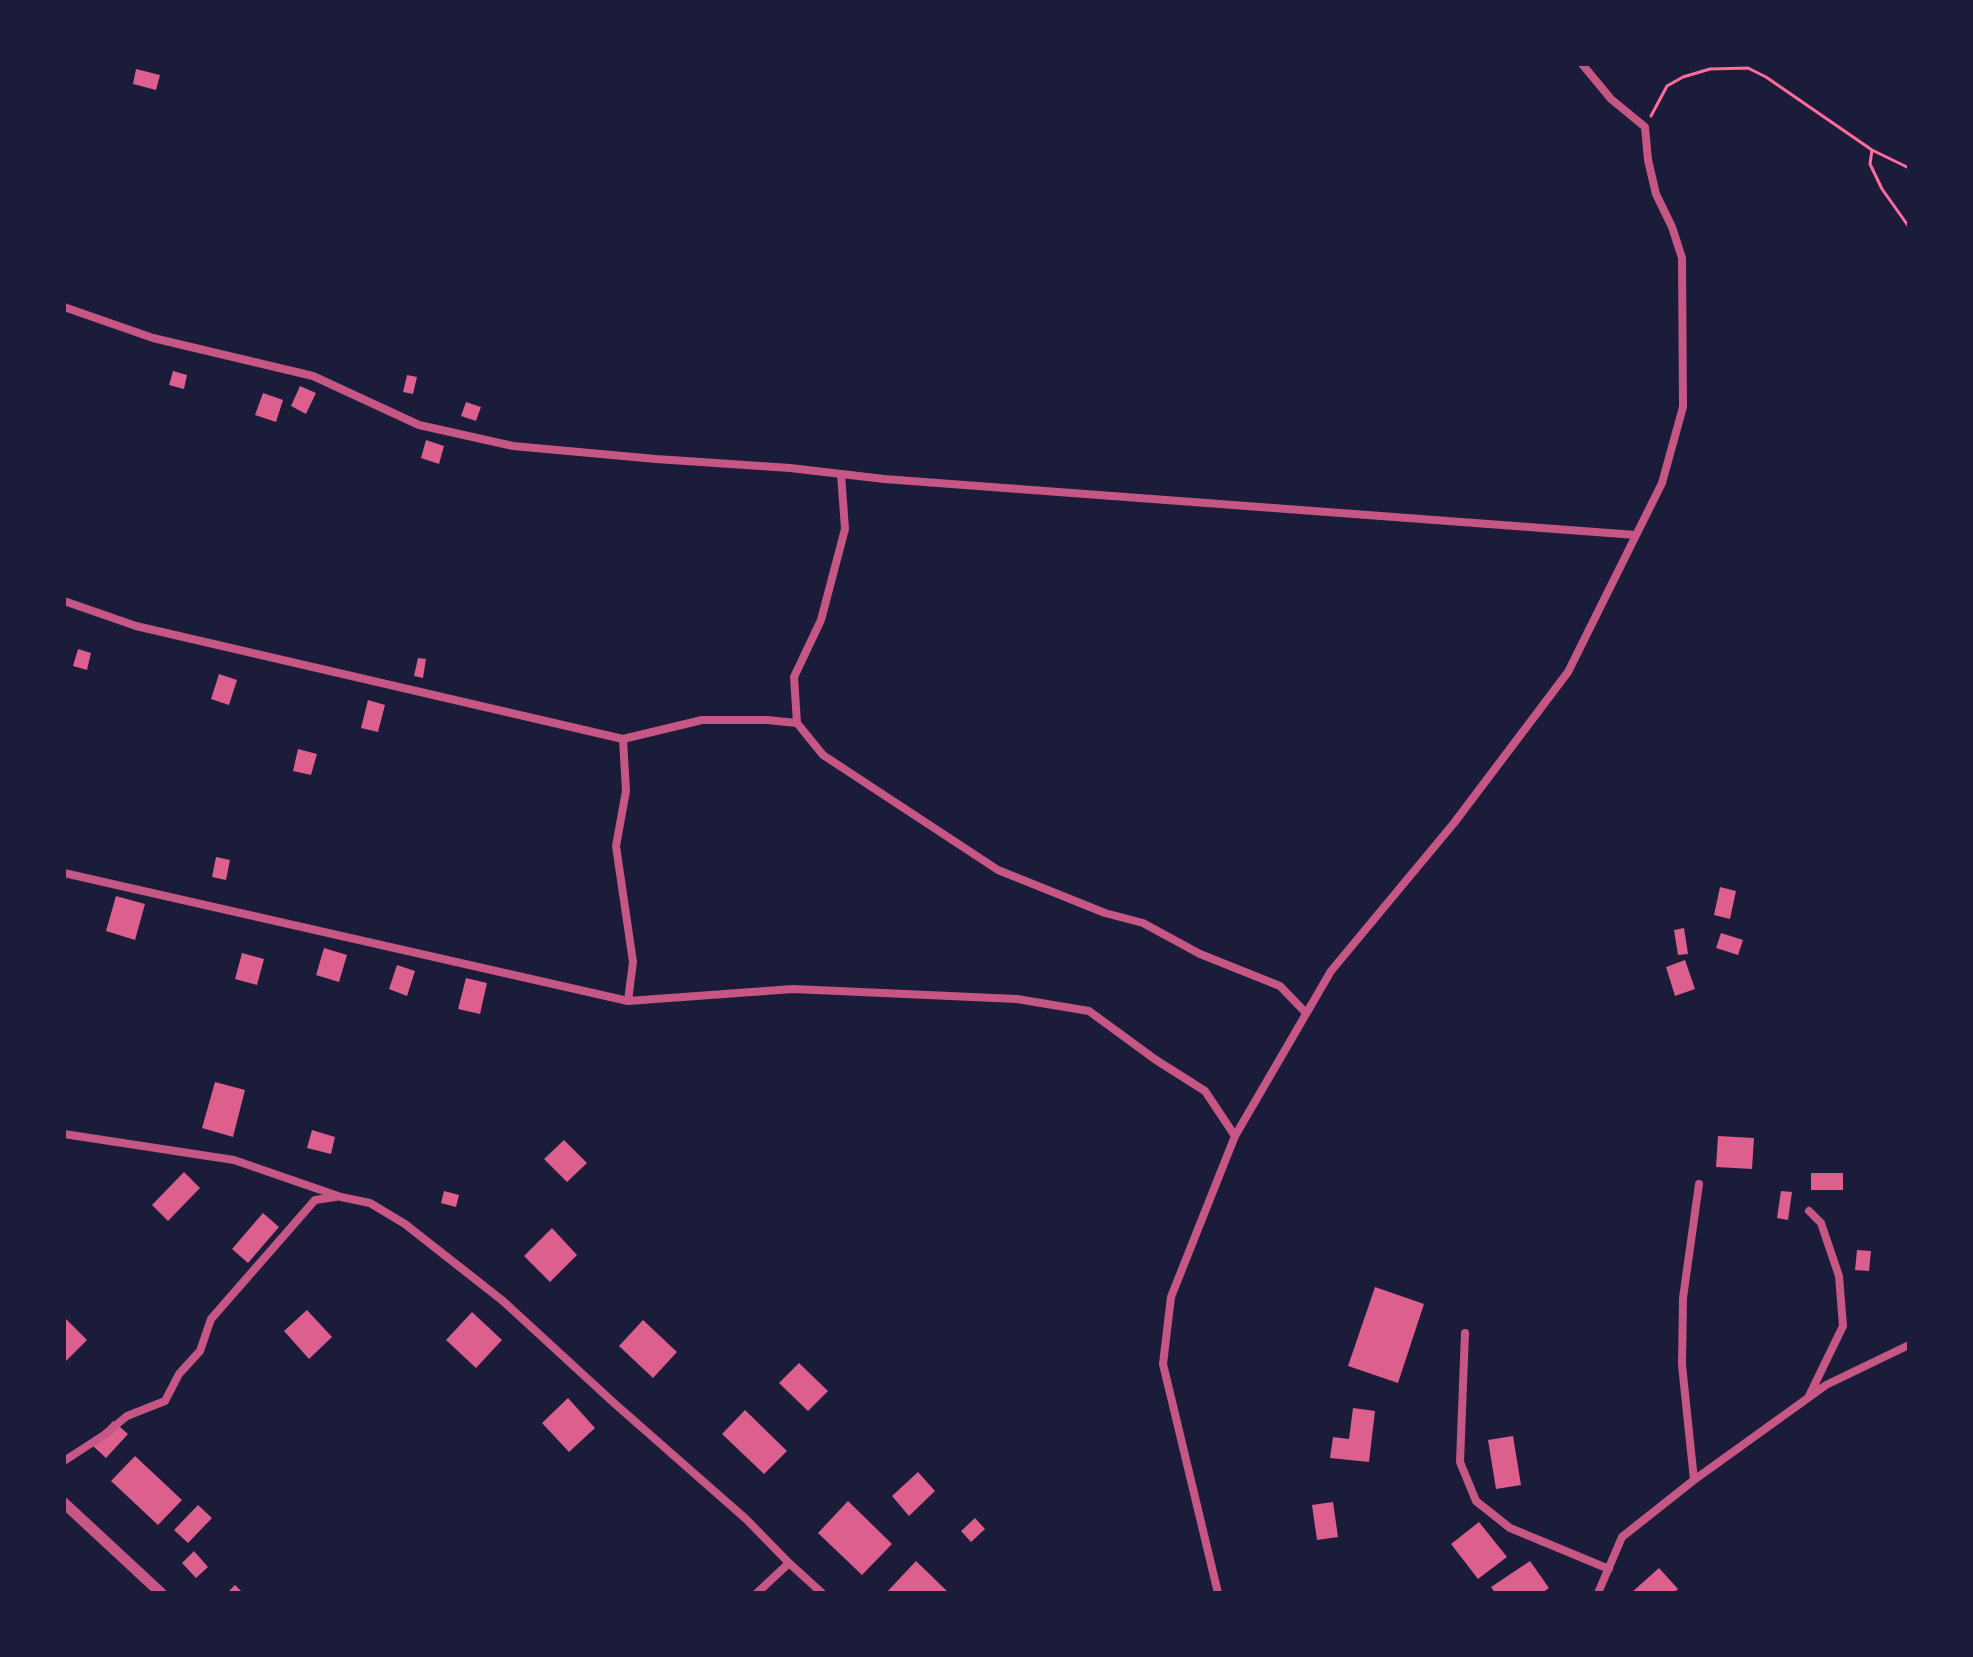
<!DOCTYPE html>
<style>
body{margin:0}
#map{position:relative;width:1973px;height:1657px;overflow:hidden;background:#1b1b3a;font-family:"Open Sans",sans-serif}
canvas{display:block}
.frame{position:absolute;inset:0;border:66px solid #1b1b3a;pointer-events:none}
</style>
<div id="map">
<canvas width="1973" height="1657"></canvas>
<div class="frame"></div>
</div>
<script>
const c = document.querySelector('canvas').getContext('2d');
c.lineJoin = 'round';
function paint(path, color) { c.fillStyle = color; c.fill(path, 'evenodd'); }
const poly = rows => new Path2D(rows.map(r => 'M' + r).join(''));
function strokePath(path, color, width, dash) { c.strokeStyle = color; c.lineWidth = width; c.lineCap = dash ? 'butt' : 'round'; c.setLineDash(dash || []); c.stroke(path); }
const building = poly([
 [136,69,160,75,156,90,133,84],
 [173,371,187,375,184,389,169,385],
 [407,375,417,377,413,394,403,392],
 [300,386,316,393,306,414,291,406],
 [263,393,283,400,276,422,255,415],
 [466,402,481,407,476,421,461,416],
 [426,440,444,446,439,464,421,458],
 [78,649,91,653,87,670,73,666],
 [418,658,426,659,423,678,414,676],
 [219,674,237,680,229,705,211,699],
 [368,700,385,705,378,732,361,728],
 [298,749,317,754,311,775,293,771],
 [216,857,230,860,226,880,212,877],
 [1720,887,1736,891,1730,919,1714,915],
 [116,896,145,904,135,940,106,931],
 [1684,928,1688,954,1678,955,1674,930],
 [1721,933,1743,940,1738,955,1716,948],
 [324,948,347,955,339,982,316,975],
 [242,953,264,959,257,985,235,979],
 [1685,960,1695,989,1675,996,1666,967],
 [397,965,415,971,407,996,389,989],
 [466,978,487,983,480,1014,458,1009],
 [215,1082,245,1090,233,1137,202,1128],
 [312,1130,335,1137,331,1154,307,1148],
 [1718,1136,1754,1138,1752,1169,1716,1167],
 [564,1140,587,1163,567,1182,544,1159],
 [184,1172,200,1188,168,1221,152,1205],
 [1811,1173,1843,1173,1843,1190,1811,1190],
 [444,1191,459,1195,456,1207,441,1203],
 [1781,1191,1792,1192,1788,1220,1777,1218],
 [263,1213,279,1227,248,1263,232,1249],
 [552,1228,577,1255,550,1282,524,1256],
 [1857,1250,1871,1251,1869,1271,1855,1270],
 [1375,1287,1424,1304,1398,1383,1348,1366],
 [307,1310,332,1337,309,1359,284,1331],
 [472,1312,502,1340,476,1368,446,1340],
 [64,1317,87,1340,64,1363],
 [643,1320,677,1352,653,1378,619,1346],
 [799,1363,828,1391,808,1411,779,1383],
 [568,1398,595,1428,569,1452,542,1423],
 [1353,1408,1375,1411,1369,1462,1330,1458,1333,1437,1349,1439],
 [745,1410,787,1451,764,1474,722,1434],
 [113,1421,128,1434,106,1458,92,1445],
 [1513,1436,1521,1485,1496,1489,1488,1440],
 [135,1456,182,1500,158,1525,111,1481],
 [918,1472,935,1491,909,1516,892,1496],
 [848,1501,892,1544,862,1575,818,1533],
 [1333,1502,1338,1537,1317,1540,1312,1505],
 [198,1505,212,1518,188,1543,174,1530],
 [975,1518,985,1529,971,1542,961,1531],
 [1479,1522,1507,1557,1478,1579,1451,1544],
 [194,1551,208,1567,196,1578,182,1563],
 [916,1561,949,1593,886,1593],
 [1530,1561,1549,1588,1542,1593,1495,1593,1491,1587],
 [1659,1568,1678,1589,1673,1593,1631,1593],
 [235,1585,243,1593,227,1593]
]);
const path = poly([
 [1651,116,1667,86,1683,77,1710,69,1748,68,1766,77,1872,150,1909,168],
 [1872,150,1870,164,1882,189,1909,227]
]);
const minor = poly([
 [64,307,153,338,313,376,419,425,513,446,656,459,790,468,884,479,1636,535],
 [64,601,136,626,623,739,702,720,767,720,797,723,823,755,998,870,1105,913,1143,923,1200,954,1280,986,1306,1013],
 [797,723,794,677,821,620,845,529,841,474],
 [623,739,626,791,616,846,633,962,628,1001],
 [64,873,628,1001,793,989,1017,999,1089,1011,1156,1060,1205,1091,1235,1136],
 [64,1134,234,1160,341,1197,370,1203,405,1224,503,1301,614,1403,746,1519,789,1563,822,1593],
 [1809,1211,1821,1223,1839,1276,1843,1326,1809,1396],
 [1465,1333,1460,1462,1476,1501,1510,1528,1609,1569],
 [64,1461,104,1435,127,1416,165,1401,179,1374,200,1351,211,1319,315,1200,336,1197],
 [1694,1480,1682,1365,1683,1298,1699,1184],
 [757,1593,789,1563],
 [1218,1593,1163,1364,1171,1297,1235,1136,1331,971,1454,823,1568,672,1662,483,1683,407,1682,258,1672,227,1656,194,1648,160,1645,127,1611,99,1582,64],
 [1598,1593,1622,1537,1694,1480,1826,1385,1909,1345]
]);
const tertiary = poly([
 [64,1503,161,1593]
]);
paint(building, '#dd5f8e');
strokePath(path, '#ff6b9d', 3);
strokePath(minor, '#c65784', 8);
strokePath(tertiary, '#c65784', 11);
</script>
